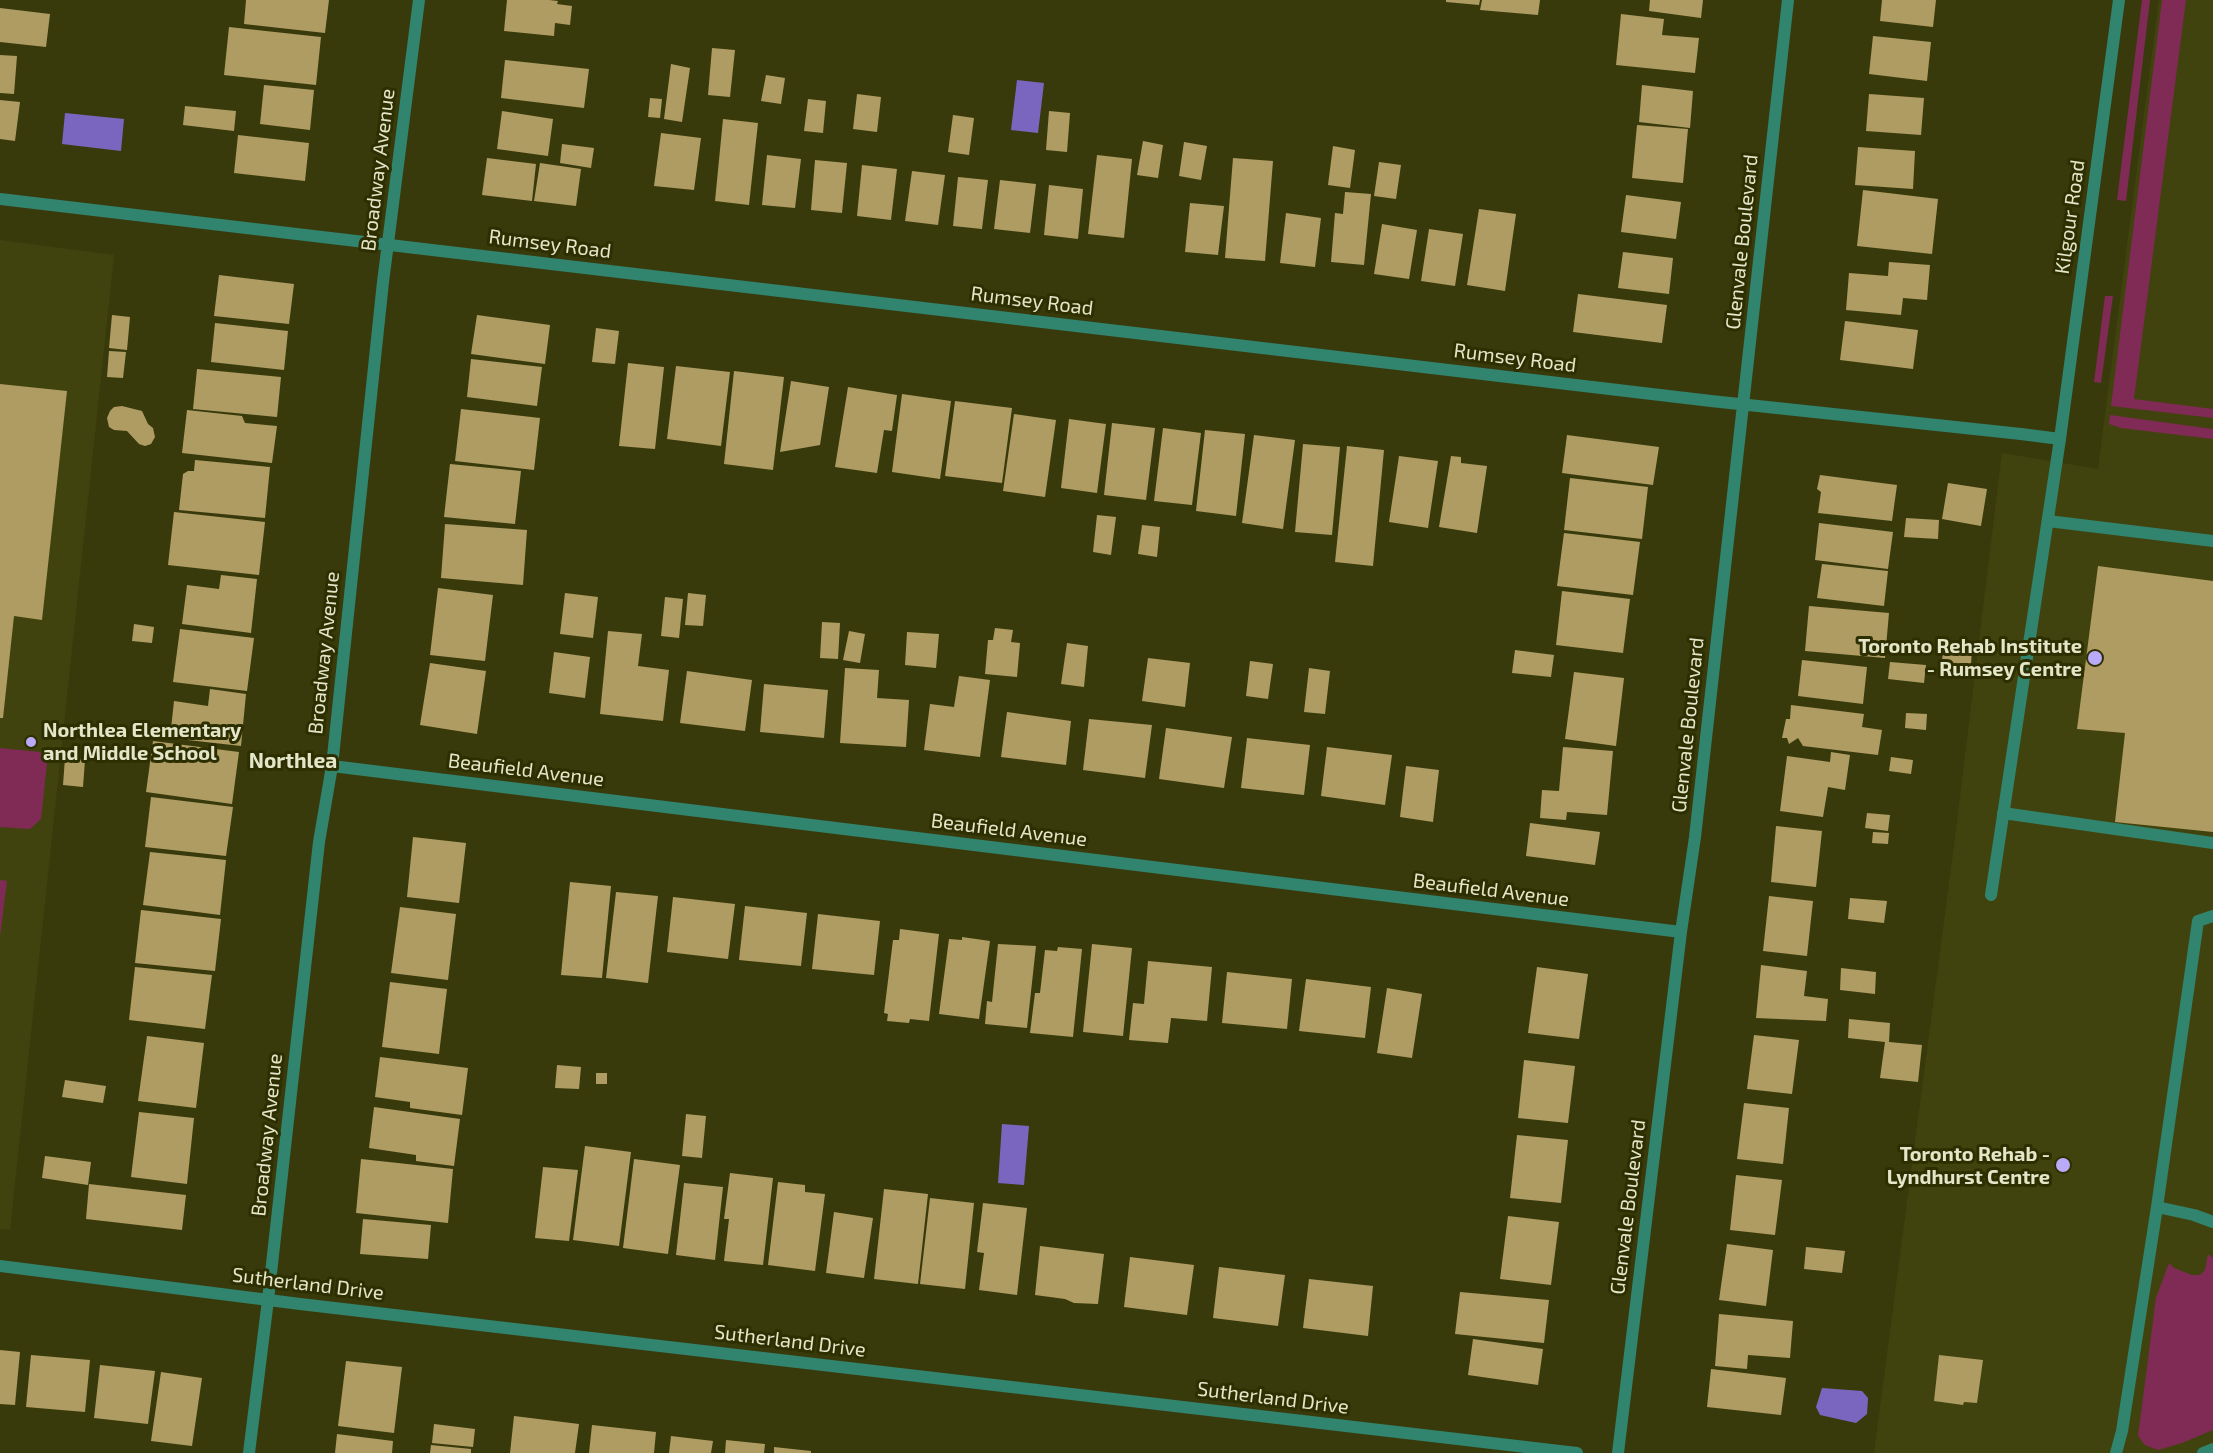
<!DOCTYPE html>
<style>
body{margin:0}
canvas{display:block;background:#383a0c}
</style>
<canvas width="2213" height="1453"></canvas>
<script>
const c = document.querySelector('canvas').getContext('2d');
c.lineJoin = 'round';
function paint(path, color) { c.fillStyle = color; c.fill(path, 'evenodd'); }
const poly = rows => new Path2D(rows.map(r => 'M' + r).join(''));
function strokePath(path, color, width, dash) { c.strokeStyle = color; c.lineWidth = width; c.lineCap = dash ? 'butt' : 'round'; c.setLineDash(dash || []); c.stroke(path); }
function write(font, color, halo, rows, align = 'center') {
  c.font = font + ' "Exo 2",sans-serif'; c.lineWidth = 6; c.setLineDash([]); c.textBaseline = 'middle'; c.strokeStyle = halo; c.fillStyle = color; for (const [text, x, y, turn = 0] of rows) {
    c.save(); c.translate(x, y); c.rotate((+turn || 0) * Math.PI / 180); c.textAlign = isNaN(turn) ? turn : align; if (halo) c.strokeText(text, 0, 0); c.fillText(text, 0, 0); c.restore();
  }
}
const built = poly([
 [2159,0,2213,0,2213,1453,1874,1453,1954,846,2002,453,2098,469],
 [0,240,114,255,10,1230,0,1229]
]);
const green = poly([
 [2142,0,2150,0,2126,201,2117,200],
 [2162,0,2186,0,2134,399,2213,409,2213,418,2111,406],
 [2105,296,2113,296,2101,383,2094,382],
 [2110,415,2213,429,2213,439,2121,428,2109,424],
 [0,748,40,752,47,763,41,819,30,829,0,827],
 [0,880,7,881,0,937],
 [2208,1254,2213,1258,2213,1430,2182,1443,2158,1450,2145,1445,2138,1436,2156,1298,2169,1263,2174,1268,2192,1275,2200,1275,2205,1270]
]);
const water = poly([
 [1017,80,1044,83,1038,133,1011,130],
 [65,113,124,119,121,151,62,144],
 [1002,1124,1029,1126,1024,1185,998,1183],
 [1822,1388,1862,1391,1868,1398,1867,1414,1856,1423,1820,1415,1816,1407]
]);
const building = poly([
 [246,0,329,0,325,33,244,24],
 [507,0,549,0,558,1,557,4,572,6,570,25,555,23,554,36,504,31],
 [1446,0,1480,0,1479,5,1446,2],
 [1482,0,1540,0,1538,15,1480,10],
 [1650,0,1703,0,1701,18,1649,11],
 [1882,0,1936,0,1933,27,1880,21],
 [0,8,50,14,46,47,0,42],
 [1621,14,1664,19,1662,35,1699,38,1695,73,1616,65],
 [229,27,321,37,316,85,224,75],
 [1873,36,1931,42,1927,81,1869,74],
 [712,48,735,50,730,97,708,95],
 [0,55,17,56,14,94,0,93],
 [505,60,589,69,584,108,501,98],
 [671,64,690,68,682,122,664,119],
 [766,75,785,78,781,104,761,101],
 [264,85,314,90,310,130,260,124],
 [1642,85,1693,91,1690,128,1639,122],
 [857,94,881,97,877,132,853,129],
 [1869,94,1924,98,1921,135,1866,131],
 [650,98,662,99,660,118,648,117],
 [808,99,826,101,823,133,804,131],
 [0,100,20,102,15,141,0,139],
 [185,106,236,111,234,131,183,125],
 [502,111,553,119,548,156,497,149],
 [1049,111,1070,113,1067,152,1046,150],
 [953,115,974,118,969,155,948,152],
 [723,119,758,123,749,205,715,201],
 [1637,125,1688,129,1683,183,1632,178],
 [661,133,701,138,694,190,654,186],
 [238,135,309,143,305,181,234,173],
 [1143,141,1163,145,1158,178,1137,175],
 [1184,142,1207,146,1201,180,1179,176],
 [562,144,594,148,591,168,560,163],
 [1333,146,1355,150,1350,188,1328,185],
 [1858,147,1915,151,1913,189,1855,185],
 [767,155,801,159,795,208,762,205],
 [1097,155,1132,159,1124,238,1088,234],
 [487,158,536,164,532,201,482,195],
 [1233,158,1273,161,1265,261,1225,258],
 [815,160,847,163,842,213,811,210],
 [1379,162,1401,165,1396,199,1374,196],
 [540,163,581,169,576,206,534,201],
 [862,165,897,169,891,220,857,216],
 [912,171,945,175,938,225,905,221],
 [958,177,988,180,982,229,953,226],
 [1000,180,1036,184,1030,233,994,229],
 [1049,185,1083,189,1078,239,1044,235],
 [1863,190,1938,199,1932,254,1857,246],
 [1345,192,1371,194,1364,265,1331,262,1335,213,1343,214],
 [1626,195,1681,202,1676,239,1621,232],
 [1190,203,1224,206,1218,255,1185,252],
 [1479,209,1516,214,1505,291,1467,285],
 [1286,213,1321,218,1315,267,1280,263],
 [1382,224,1417,230,1409,279,1374,274],
 [1429,229,1463,234,1455,286,1421,281],
 [1623,252,1673,258,1669,294,1618,288],
 [1889,262,1930,265,1927,300,1903,298,1901,315,1846,310,1849,273,1888,276],
 [219,275,294,284,289,324,214,316],
 [1578,294,1667,305,1662,343,1573,332],
 [112,315,130,317,127,350,109,348],
 [477,315,550,325,545,364,471,354],
 [1845,321,1918,330,1913,369,1840,360],
 [215,323,288,331,284,370,211,362],
 [596,328,619,331,615,364,592,362],
 [109,351,126,352,123,378,107,377],
 [471,359,542,367,537,406,467,397],
 [628,363,664,367,655,449,619,446],
 [676,366,730,372,721,446,667,439],
 [197,369,281,377,277,417,193,409],
 [734,371,784,377,773,470,724,464],
 [791,381,829,387,820,445,780,452],
 [0,384,67,391,42,620,14,616,3,718,0,718],
 [848,387,897,395,892,431,884,430,877,473,835,467],
 [902,394,951,401,940,479,892,472],
 [955,401,1012,408,1002,483,945,476],
 [122,406,142,411,148,424,153,428,155,437,151,444,145,446,139,444,127,431,114,430,109,427,107,418,110,411,114,407],
 [461,409,540,418,534,470,455,461],
 [187,410,242,416,245,423,277,426,272,463,182,453],
 [1014,414,1056,420,1045,497,1003,491],
 [1069,419,1106,424,1097,493,1061,488],
 [1112,423,1155,428,1146,500,1104,495],
 [1163,428,1201,433,1192,505,1154,501],
 [1205,430,1245,434,1236,516,1196,511],
 [1254,435,1295,440,1283,529,1242,523],
 [1567,435,1659,447,1653,485,1562,473],
 [1303,444,1340,447,1332,535,1295,532],
 [1347,446,1384,450,1373,566,1335,562],
 [1399,456,1438,461,1428,528,1389,522],
 [1451,456,1461,457,1461,463,1487,466,1477,533,1439,527],
 [195,460,270,467,265,518,179,510,183,474,188,471,194,471],
 [450,464,521,471,515,524,444,517],
 [1820,475,1897,485,1892,521,1818,513,1821,492,1817,489],
 [1570,478,1648,487,1642,539,1564,530],
 [1948,483,1987,489,1981,526,1942,519],
 [174,512,265,522,259,575,168,565],
 [1097,515,1116,517,1111,555,1093,552],
 [1906,518,1939,520,1938,539,1904,537],
 [1819,523,1893,532,1888,569,1815,560],
 [445,524,527,530,523,585,441,578],
 [1142,525,1160,527,1157,557,1138,554],
 [1564,533,1640,542,1633,595,1557,586],
 [1822,564,1888,571,1884,606,1817,598],
 [2098,566,2213,581,2213,832,2115,822,2125,733,2077,729],
 [221,575,257,579,251,633,182,624,187,585,219,589],
 [438,588,493,595,485,661,430,655],
 [1562,591,1630,599,1623,653,1556,645],
 [565,593,598,597,593,638,560,634],
 [688,593,706,595,703,626,685,625],
 [665,597,683,599,679,638,661,636],
 [1809,606,1889,613,1885,658,1805,651],
 [822,622,840,623,838,659,820,658],
 [134,624,154,627,152,643,132,641],
 [995,628,1013,630,1011,642,1020,643,1017,677,985,674,988,640,993,640],
 [180,629,254,638,247,691,173,682],
 [608,631,642,634,638,666,669,670,663,721,600,714],
 [849,631,865,634,860,663,843,660],
 [907,632,939,634,936,668,905,665],
 [1067,643,1088,646,1084,687,1061,684],
 [1943,646,1972,647,1971,666,1942,664],
 [1515,650,1554,655,1551,677,1512,673],
 [554,652,590,657,585,698,549,693],
 [1148,658,1190,663,1185,707,1142,701],
 [1802,660,1867,667,1863,704,1798,696],
 [1250,661,1273,664,1268,699,1246,696],
 [1890,662,1926,665,1924,683,1888,679],
 [430,663,486,671,477,734,420,725],
 [845,668,879,670,877,698,909,700,906,747,840,743],
 [1309,668,1330,671,1325,714,1304,712],
 [687,671,752,680,745,731,680,723],
 [1574,672,1624,678,1616,746,1565,739],
 [959,676,990,680,980,757,924,750,930,704,954,707],
 [764,684,828,690,824,738,760,732],
 [210,689,246,694,241,746,170,738,174,701,208,706],
 [1791,705,1864,714,1862,727,1882,730,1878,755,1803,746,1798,738,1789,744,1787,738,1782,738,1786,719,1790,719],
 [1007,712,1071,721,1066,765,1001,757],
 [1906,713,1927,714,1926,730,1905,728],
 [1089,719,1152,725,1145,778,1083,770],
 [1166,728,1232,737,1224,788,1159,779],
 [1247,738,1310,745,1304,795,1241,788],
 [153,741,239,752,232,804,146,792],
 [1327,747,1392,755,1385,805,1321,796],
 [1563,747,1613,751,1607,815,1567,812,1566,820,1540,818,1542,790,1559,791],
 [1831,752,1850,755,1845,790,1828,787,1823,817,1780,811,1787,756,1830,762],
 [1891,757,1913,760,1911,774,1889,771],
 [65,758,85,760,83,787,63,785],
 [1406,766,1439,770,1433,822,1400,817],
 [151,797,233,807,226,856,145,847],
 [1867,813,1890,815,1888,831,1865,828],
 [1530,823,1600,832,1595,865,1526,856],
 [1776,826,1822,831,1816,887,1771,882],
 [1873,832,1889,833,1888,844,1872,843],
 [413,837,466,843,459,903,407,897],
 [150,852,226,860,220,915,143,905],
 [570,882,611,886,602,978,561,975],
 [616,892,658,896,648,983,606,978],
 [1769,896,1813,901,1807,956,1763,951],
 [673,897,735,904,728,959,667,952],
 [1850,898,1887,901,1884,923,1848,919],
 [745,906,807,913,801,966,739,960],
 [400,907,456,914,448,980,391,973],
 [141,910,221,919,215,971,135,963],
 [818,914,880,921,874,975,812,969],
 [900,929,939,934,929,1021,910,1019,909,1023,887,1021,888,1014,884,1013,893,940,899,940],
 [962,937,990,941,979,1019,939,1014,949,939,962,940],
 [998,944,1036,946,1027,1028,985,1024,987,1001,992,1002],
 [1092,944,1132,948,1123,1036,1083,1032],
 [1058,947,1082,949,1073,1037,1030,1033,1035,993,1040,993,1045,950,1057,951],
 [1148,961,1212,967,1207,1021,1171,1018,1168,1043,1129,1040,1133,1003,1144,1004],
 [1761,965,1807,971,1804,996,1828,999,1826,1021,1756,1018],
 [135,967,212,975,205,1029,129,1020],
 [1537,967,1588,974,1579,1039,1528,1033],
 [1841,968,1876,972,1875,994,1840,990],
 [1227,972,1292,979,1287,1029,1222,1023],
 [1306,979,1371,987,1365,1038,1299,1031],
 [390,982,447,989,439,1054,382,1047],
 [1387,988,1422,994,1412,1058,1377,1053],
 [1849,1019,1890,1023,1889,1042,1922,1045,1918,1082,1880,1078,1885,1042,1848,1038],
 [1754,1035,1799,1040,1792,1094,1747,1089],
 [147,1036,204,1043,196,1108,138,1101],
 [380,1057,468,1068,462,1115,410,1108,410,1102,375,1097],
 [1524,1060,1575,1066,1568,1123,1518,1118],
 [557,1065,581,1067,579,1089,555,1088],
 [596,1073,607,1073,607,1084,596,1084],
 [65,1080,106,1086,103,1103,62,1097],
 [1744,1103,1789,1108,1783,1164,1737,1159],
 [374,1107,460,1119,454,1166,416,1161,416,1155,369,1148],
 [139,1112,194,1118,187,1184,131,1177],
 [686,1114,706,1116,702,1158,682,1156],
 [1517,1135,1568,1140,1561,1203,1510,1198],
 [585,1146,631,1152,619,1246,573,1240],
 [45,1156,91,1162,88,1185,42,1178],
 [361,1159,453,1169,448,1223,356,1213],
 [634,1159,680,1165,668,1254,623,1248],
 [543,1167,578,1170,569,1241,535,1238],
 [730,1173,773,1178,763,1265,724,1261,729,1219,724,1219],
 [1736,1175,1782,1180,1775,1235,1730,1230],
 [778,1182,805,1185,805,1192,825,1194,815,1271,768,1265],
 [684,1183,723,1187,715,1260,676,1255],
 [89,1184,186,1195,182,1230,86,1219],
 [884,1189,928,1194,918,1284,874,1279],
 [930,1198,974,1203,965,1289,920,1284],
 [983,1203,1027,1208,1017,1295,979,1290,984,1253,977,1252],
 [834,1212,873,1218,864,1278,826,1273],
 [1508,1216,1559,1222,1551,1285,1500,1279],
 [363,1219,431,1225,428,1259,360,1254],
 [1727,1244,1773,1250,1766,1306,1719,1300],
 [1040,1246,1104,1254,1098,1304,1074,1303,1065,1299,1035,1295],
 [1806,1247,1845,1251,1842,1273,1804,1269],
 [1130,1257,1194,1265,1187,1315,1124,1307],
 [1219,1267,1285,1275,1278,1326,1213,1318],
 [1309,1279,1373,1286,1368,1336,1303,1328],
 [1460,1292,1549,1300,1544,1343,1455,1334],
 [1719,1314,1793,1321,1790,1358,1748,1355,1747,1369,1715,1366],
 [1473,1339,1543,1349,1538,1385,1468,1375],
 [0,1350,20,1352,15,1405,0,1404],
 [31,1355,90,1360,85,1412,26,1407],
 [1939,1355,1983,1360,1977,1403,1964,1402,1963,1405,1934,1401],
 [346,1361,402,1367,394,1433,338,1426],
 [100,1365,155,1371,148,1424,94,1418],
 [1711,1369,1786,1378,1781,1415,1707,1407],
 [161,1372,202,1378,192,1446,151,1441],
 [514,1416,579,1424,575,1453,510,1453],
 [434,1424,475,1429,473,1447,432,1443],
 [592,1425,656,1432,654,1453,589,1453],
 [337,1434,393,1441,392,1453,335,1453],
 [671,1436,713,1441,711,1453,669,1453],
 [726,1440,765,1444,764,1453,725,1453],
 [431,1445,471,1449,471,1453,430,1453],
 [774,1447,811,1451,811,1453,774,1453]
]);
const lane = poly([
 [2048,521,2213,541],
 [2003,813,2213,843],
 [1991,895,2060,439,2021,434],
 [2157,1207,2194,1215,2213,1222],
 [2116,1453,2122,1431,2157,1207,2198,921,2213,916],
 [2203,1453,2213,1449]
]);
const street = poly([
 [0,199,1711,401,2021,434],
 [2060,439,2119,0],
 [332,766,1681,932],
 [0,1266,300,1304,1577,1453],
 [249,1453,268,1300,319,842,332,766,383,282,419,0],
 [1618,1453,1681,932,1695,837,1788,0]
]);
const markers = [
 [2095,658,8,"#b9abf7"],
 [31,742,6,"#b9abf7"],
 [2063,1165,8,"#b9abf7"]
];
const streetNames = [
 ["Broadway Avenue",378,170,-83],
 ["Kilgour Road",2070,217,-82],
 ["Glenvale Boulevard",1742,242,-84],
 ["Rumsey Road",550,244,7],
 ["Rumsey Road",1032,301,7],
 ["Rumsey Road",1515,358,7],
 ["Broadway Avenue",324,653,-84],
 ["Glenvale Boulevard",1688,725,-84],
 ["Beaufield Avenue",526,770,7],
 ["Beaufield Avenue",1009,830,7],
 ["Beaufield Avenue",1491,890,7],
 ["Broadway Avenue",267,1135,-84],
 ["Glenvale Boulevard",1628,1207,-83],
 ["Sutherland Drive",308,1284,7],
 ["Sutherland Drive",790,1341,7],
 ["Sutherland Drive",1273,1398,7]
];
const poiNames = [
 ["Toronto Rehab Institute",2082,646],
 ["- Rumsey Centre",2082,669],
 ["Northlea Elementary",43,730,"left"],
 ["and Middle School",43,753,"left"],
 ["Toronto Rehab -",2050,1154],
 ["Lyndhurst Centre",2050,1177]
];
const neighbourhoodNames = [
 ["Northlea",293,761]
];
paint(built, '#41430e');
paint(green, '#802a56');
paint(water, '#7b66bf');
paint(building, '#af9c62');
strokePath(lane, '#31846e', 12);
strokePath(street, '#31846e', 12);
for (const [x, y, r, color] of markers) { const dot = new Path2D(); dot.arc(x, y, r, 0, 2 * Math.PI); c.fillStyle = color; c.fill(dot); strokePath(dot, '#2e2f01', 2); }
write('20px', '#e3e6c8', '#2e2f01', streetNames);
write('bold 20px', '#e3e6c8', '#2e2f01', poiNames, 'right');
write('bold 21px', '#e3e6c8', '#2e2f01', neighbourhoodNames);
</script>
